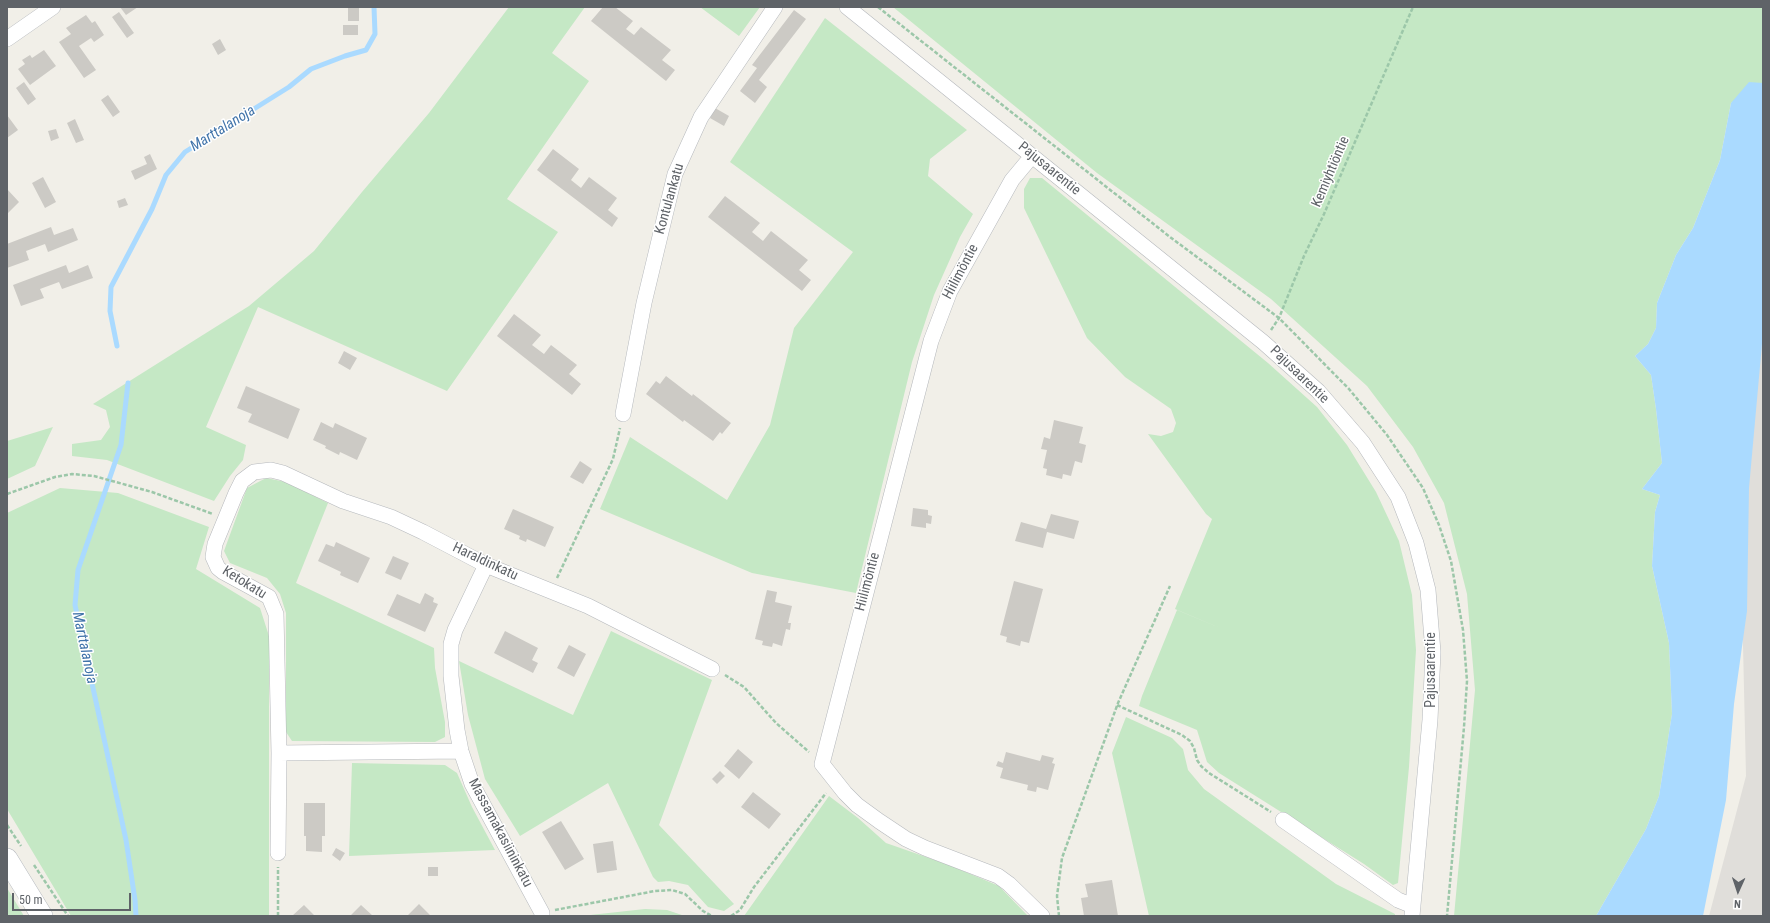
<!DOCTYPE html>
<meta charset="utf-8">
<style>
body{margin:0}
#map{position:relative;width:1770px;height:923px;overflow:hidden;background:#f1efe8;font-family:"Roboto Condensed",sans-serif}
canvas{display:block}
.frame{position:absolute;inset:0;border:8px solid #5f6368;pointer-events:none}
.north{position:absolute;left:1718px;top:871px;width:40px;height:40px;-webkit-text-stroke:3px #fff;paint-order:stroke;rotate:183deg;font-size:11px;font-weight:700;line-height:16px;text-align:center;color:#5f6368}
.north::after{content:'';display:block;margin:auto;width:14px;height:18px;background:#5f6368;clip-path:polygon(50% 0,100% 100%,50% 72%,0 100%)}
.scale{position:absolute;left:12px;top:893px;width:119px;height:18px;box-sizing:border-box;border:2px solid #5f6368;border-top:0;padding-left:5px;font-size:12px;line-height:14px;white-space:nowrap;color:#5f6368;-webkit-text-stroke:3px #fff;paint-order:stroke}
</style>
<div id="map">
<canvas width="1770" height="923"></canvas>
<div class="frame"></div>
<div class="north">N</div>
<div class="scale">50 m</div>
</div>
<script>
const c = document.querySelector('canvas').getContext('2d');
c.lineJoin = 'round';
function paint(path, color) { c.fillStyle = color; c.fill(path, 'evenodd'); }
const poly = rows => new Path2D(rows.map(r => 'M' + r).join(''));
function strokePath(path, color, width, dash) { c.strokeStyle = color; c.lineWidth = width; c.lineCap = dash ? 'butt' : 'round'; c.setLineDash(dash || []); c.stroke(path); }
function write(font, color, halo, rows, align = 'center') {
  c.font = font + ' "Roboto Condensed",sans-serif'; c.lineWidth = 3; c.setLineDash([]); c.textBaseline = 'middle'; c.strokeStyle = halo; c.fillStyle = color; for (const [text, x, y, turn = 0] of rows) {
    c.save(); c.translate(x, y); c.rotate((+turn || 0) * Math.PI / 180); c.textAlign = isNaN(turn) ? turn : align; if (halo) c.strokeText(text, 0, 0); c.fillText(text, 0, 0); c.restore();
  }
}
const industrial = poly([
 [1763,328,1763,916,1709,916,1746,776,1741,558]
]);
const green = poly([
 [509,7,585,7,552,53,589,81,507,199,558,232,447,391,258,307,206,427,246,445,243,460,230,476,214,501,107,460,72,456,72,444,101,440,110,427,106,410,93,404,249,306,314,251,362,192,429,113],
 [700,7,760,7,739,36],
 [893,7,1763,7,1763,83,1731,103,1720,160,1693,228,1676,255,1657,303,1656,328,1648,344,1635,356,1651,375,1656,409,1662,463,1642,489,1660,495,1655,512,1652,566,1669,643,1672,714,1659,796,1646,829,1596,916,1454,916,1475,690,1467,594,1444,503,1413,447,1367,386,1271,299,1097,173],
 [825,18,967,130,930,159,928,176,973,214,960,237,934,295,912,362,856,593,752,573,600,509,630,437,727,500,770,425,794,328,853,252,730,162],
 [1030,178,1042,178,1268,363,1317,407,1347,445,1376,492,1399,541,1412,595,1416,650,1409,767,1398,883,1393,885,1364,864,1219,773,1207,762,1197,730,1139,706,1142,696,1177,610,1225,630,1175,609,1212,519,1206,514,1148,434,1161,436,1173,432,1176,423,1171,409,1125,377,1087,338,1024,208,1024,189],
 [53,427,35,466,7,479,7,441],
 [266,478,286,482,328,503,296,583,434,648,435,668,445,722,445,737,435,742,292,741,286,732,286,613,280,594,267,578,230,563,224,551,247,488],
 [60,488,118,493,209,527,196,569,260,608,269,636,269,916,71,916,7,809,7,513],
 [611,631,712,680,659,825,734,904,724,911,708,907,688,885,669,881,658,882,653,877,608,783,520,836,485,779,468,715,459,661,573,715],
 [1126,717,1172,738,1183,749,1188,770,1204,789,1336,884,1395,914,1395,916,1149,916,1112,753],
 [352,763,445,765,457,773,472,807,495,850,349,856],
 [829,796,858,818,886,843,949,865,999,886,1028,916,744,916],
 [7,888,24,916,7,916],
 [645,909,667,910,685,916,581,916]
]);
const water = poly([
 [1749,82,1763,83,1763,333,1749,488,1747,611,1734,704,1726,800,1703,916,1596,916,1646,829,1659,796,1672,714,1669,643,1652,566,1655,512,1660,495,1642,489,1662,463,1656,409,1651,375,1635,356,1648,344,1656,328,1657,303,1676,255,1693,228,1720,160,1731,103]
]);
const stream = poly([
 [117,346,110,311,111,287,152,209,166,175,185,152,289,87,311,69,345,56,366,50,375,34,374,7],
 [128,383,121,445,78,570,75,605,126,840,135,900,136,916]
]);
const building = poly([
 [120,7,138,7,126,15],
 [348,7,359,7,359,21,348,21],
 [603,7,615,7,633,21,626,29,634,35,641,27,671,50,662,60,675,70,666,81,591,21],
 [794,10,806,19,759,80,767,87,755,103,740,91,757,68,752,65],
 [119,12,134,33,127,38,112,17],
 [86,15,92,23,95,21,104,35,94,42,91,38,79,46,96,70,84,78,59,42,71,34,66,28],
 [343,25,358,25,358,35,343,35],
 [220,39,226,50,218,55,212,44],
 [44,50,56,66,30,85,18,69,25,64,22,60,30,55,32,58],
 [24,82,36,99,28,105,16,88],
 [108,95,120,112,113,117,101,100],
 [715,108,729,116,724,126,710,118],
 [7,115,18,130,7,138],
 [75,119,84,140,76,143,67,123],
 [56,129,59,138,51,141,48,131],
 [553,149,579,169,571,180,581,188,589,177,617,198,608,210,618,218,612,227,537,170],
 [150,154,157,169,135,180,131,171,147,164,144,157],
 [43,177,56,202,45,208,32,183],
 [7,189,19,202,7,214],
 [725,196,760,223,752,232,763,241,771,231,808,260,799,270,811,280,802,291,708,217],
 [125,198,128,205,119,208,117,201],
 [51,227,54,235,73,228,78,240,48,252,45,244,26,251,29,260,7,268,7,244],
 [66,265,69,273,88,265,93,278,62,289,59,282,40,289,44,298,21,306,13,285],
 [514,314,541,335,532,345,544,354,551,345,577,365,569,374,581,384,572,395,497,336],
 [344,351,357,358,350,370,338,363],
 [666,376,692,396,693,394,731,423,722,434,720,432,713,441,684,420,683,422,646,394,656,381,660,384],
 [246,386,300,409,288,439,248,422,252,414,237,408],
 [1054,420,1083,427,1079,443,1086,445,1082,463,1075,461,1071,476,1063,474,1062,479,1046,475,1047,469,1043,468,1047,450,1041,449,1044,437,1050,439],
 [321,422,333,428,335,423,367,438,357,460,340,452,339,455,325,448,326,446,313,440],
 [580,461,592,469,583,484,570,477],
 [913,508,928,510,928,515,932,516,931,524,926,523,926,528,911,526],
 [513,509,554,527,545,547,527,539,526,542,519,539,520,536,504,529],
 [1051,514,1079,521,1074,539,1047,532,1043,548,1015,541,1021,522,1046,529],
 [336,542,370,558,358,583,340,575,341,572,318,561,326,544,334,547],
 [393,556,409,563,401,580,385,573],
 [1014,581,1043,589,1029,643,1021,641,1020,646,1006,642,1007,637,1000,635],
 [767,590,777,592,775,602,792,606,788,623,791,623,790,630,786,629,782,646,773,643,772,647,762,645,763,641,755,639],
 [425,593,434,598,433,602,438,604,425,632,387,615,397,594,420,604],
 [505,631,538,648,532,660,538,663,533,673,494,653],
 [569,645,586,654,574,677,557,668],
 [738,749,753,762,739,779,724,766],
 [1006,752,1040,761,1042,755,1054,758,1052,763,1055,764,1048,790,1037,787,1036,792,1027,790,1028,785,1000,778,1003,768,996,766,998,761,1003,763],
 [720,771,725,776,717,784,712,779],
 [753,792,781,814,769,829,741,807],
 [304,803,325,803,325,836,322,836,322,852,306,851,306,836,304,836],
 [561,821,584,859,565,870,542,832],
 [613,841,617,870,597,873,593,844],
 [336,848,345,853,340,861,332,855],
 [428,867,438,867,438,876,428,876],
 [1112,880,1118,916,1084,916,1081,898,1088,897,1085,884],
 [419,904,431,916,407,916],
 [304,905,315,916,292,916],
 [361,905,373,916,350,916]
]);
const path = poly([
 [878,7,1170,237,1279,318,1349,389,1387,435,1423,488,1439,525,1451,561,1463,630,1467,681,1464,727,1447,916],
 [1271,330,1279,318,1304,256,1324,214,1413,7],
 [7,494,55,477,72,474,94,476,152,492,213,514],
 [557,578,613,459,620,428],
 [725,675,744,687,776,723,809,752],
 [1117,705,1182,735,1190,741,1194,748,1197,760,1201,766,1209,773,1271,812],
 [7,825,21,846],
 [34,865,68,916],
 [555,910,655,891,672,890,685,894,703,911,712,916],
 [278,916,278,867],
 [731,916,740,910,754,887,826,793],
 [1059,916,1057,896,1062,858,1118,703,1170,586]
]);
const street = poly([
 [847,7,1263,342,1318,391,1363,443,1398,497,1416,543,1428,590,1433,652,1430,720,1412,916],
 [7,39,53,7],
 [1032,156,1012,180,950,291,931,341,822,764,845,793,857,805,879,821,906,839,925,848,998,876,1009,884,1042,916],
 [623,414,644,303,675,174,701,117,775,7],
 [486,565,455,630,451,644,451,676,457,730,461,751,472,784,542,913,542,916],
 [279,753,461,751],
 [1283,820,1398,900,1413,906],
 [278,853,279,753,276,614,269,597,223,572,218,568,213,557,215,544,236,493,242,481,254,472,271,470,283,473,343,501,391,517,423,532,486,565,588,606,712,669]
]);
const secondary = poly([
 [7,859,42,916]
]);
const streetNames = [
 ["Pajusaarentie",1049,169,39],
 ["Kemiyhtiöntie",1331,172,-67],
 ["Kontulankatu",670,199,-74],
 ["Hiilimöntie",961,272,-62],
 ["Pajusaarentie",1299,375,44],
 ["Haraldinkatu",485,562,25],
 ["Hiilimöntie",868,582,-75],
 ["Ketokatu",244,583,32],
 ["Pajusaarentie",1431,670,-90],
 ["Massamakasiininkatu",500,833,62]
];
const waterNames = [
 ["Marttalanoja",223,129,-32],
 ["Marttalanoja",84,648,78]
];
paint(industrial, '#e0deda');
paint(green, '#c5e8c5');
paint(water, '#aadaff');
strokePath(stream, '#aadaff', 5);
paint(building, '#cccac5');
strokePath(street, '#b5b8bc', 16);
strokePath(secondary, '#b6babf', 22);
strokePath(path, '#9cc7a9', 2.5, [4, 2]);
strokePath(street, '#fff', 15);
strokePath(secondary, '#fff', 21);
write('14px', '#5f6368', '#fff', streetNames);
write('italic 15px', '#4174aa', '#fff', waterNames);
</script>
